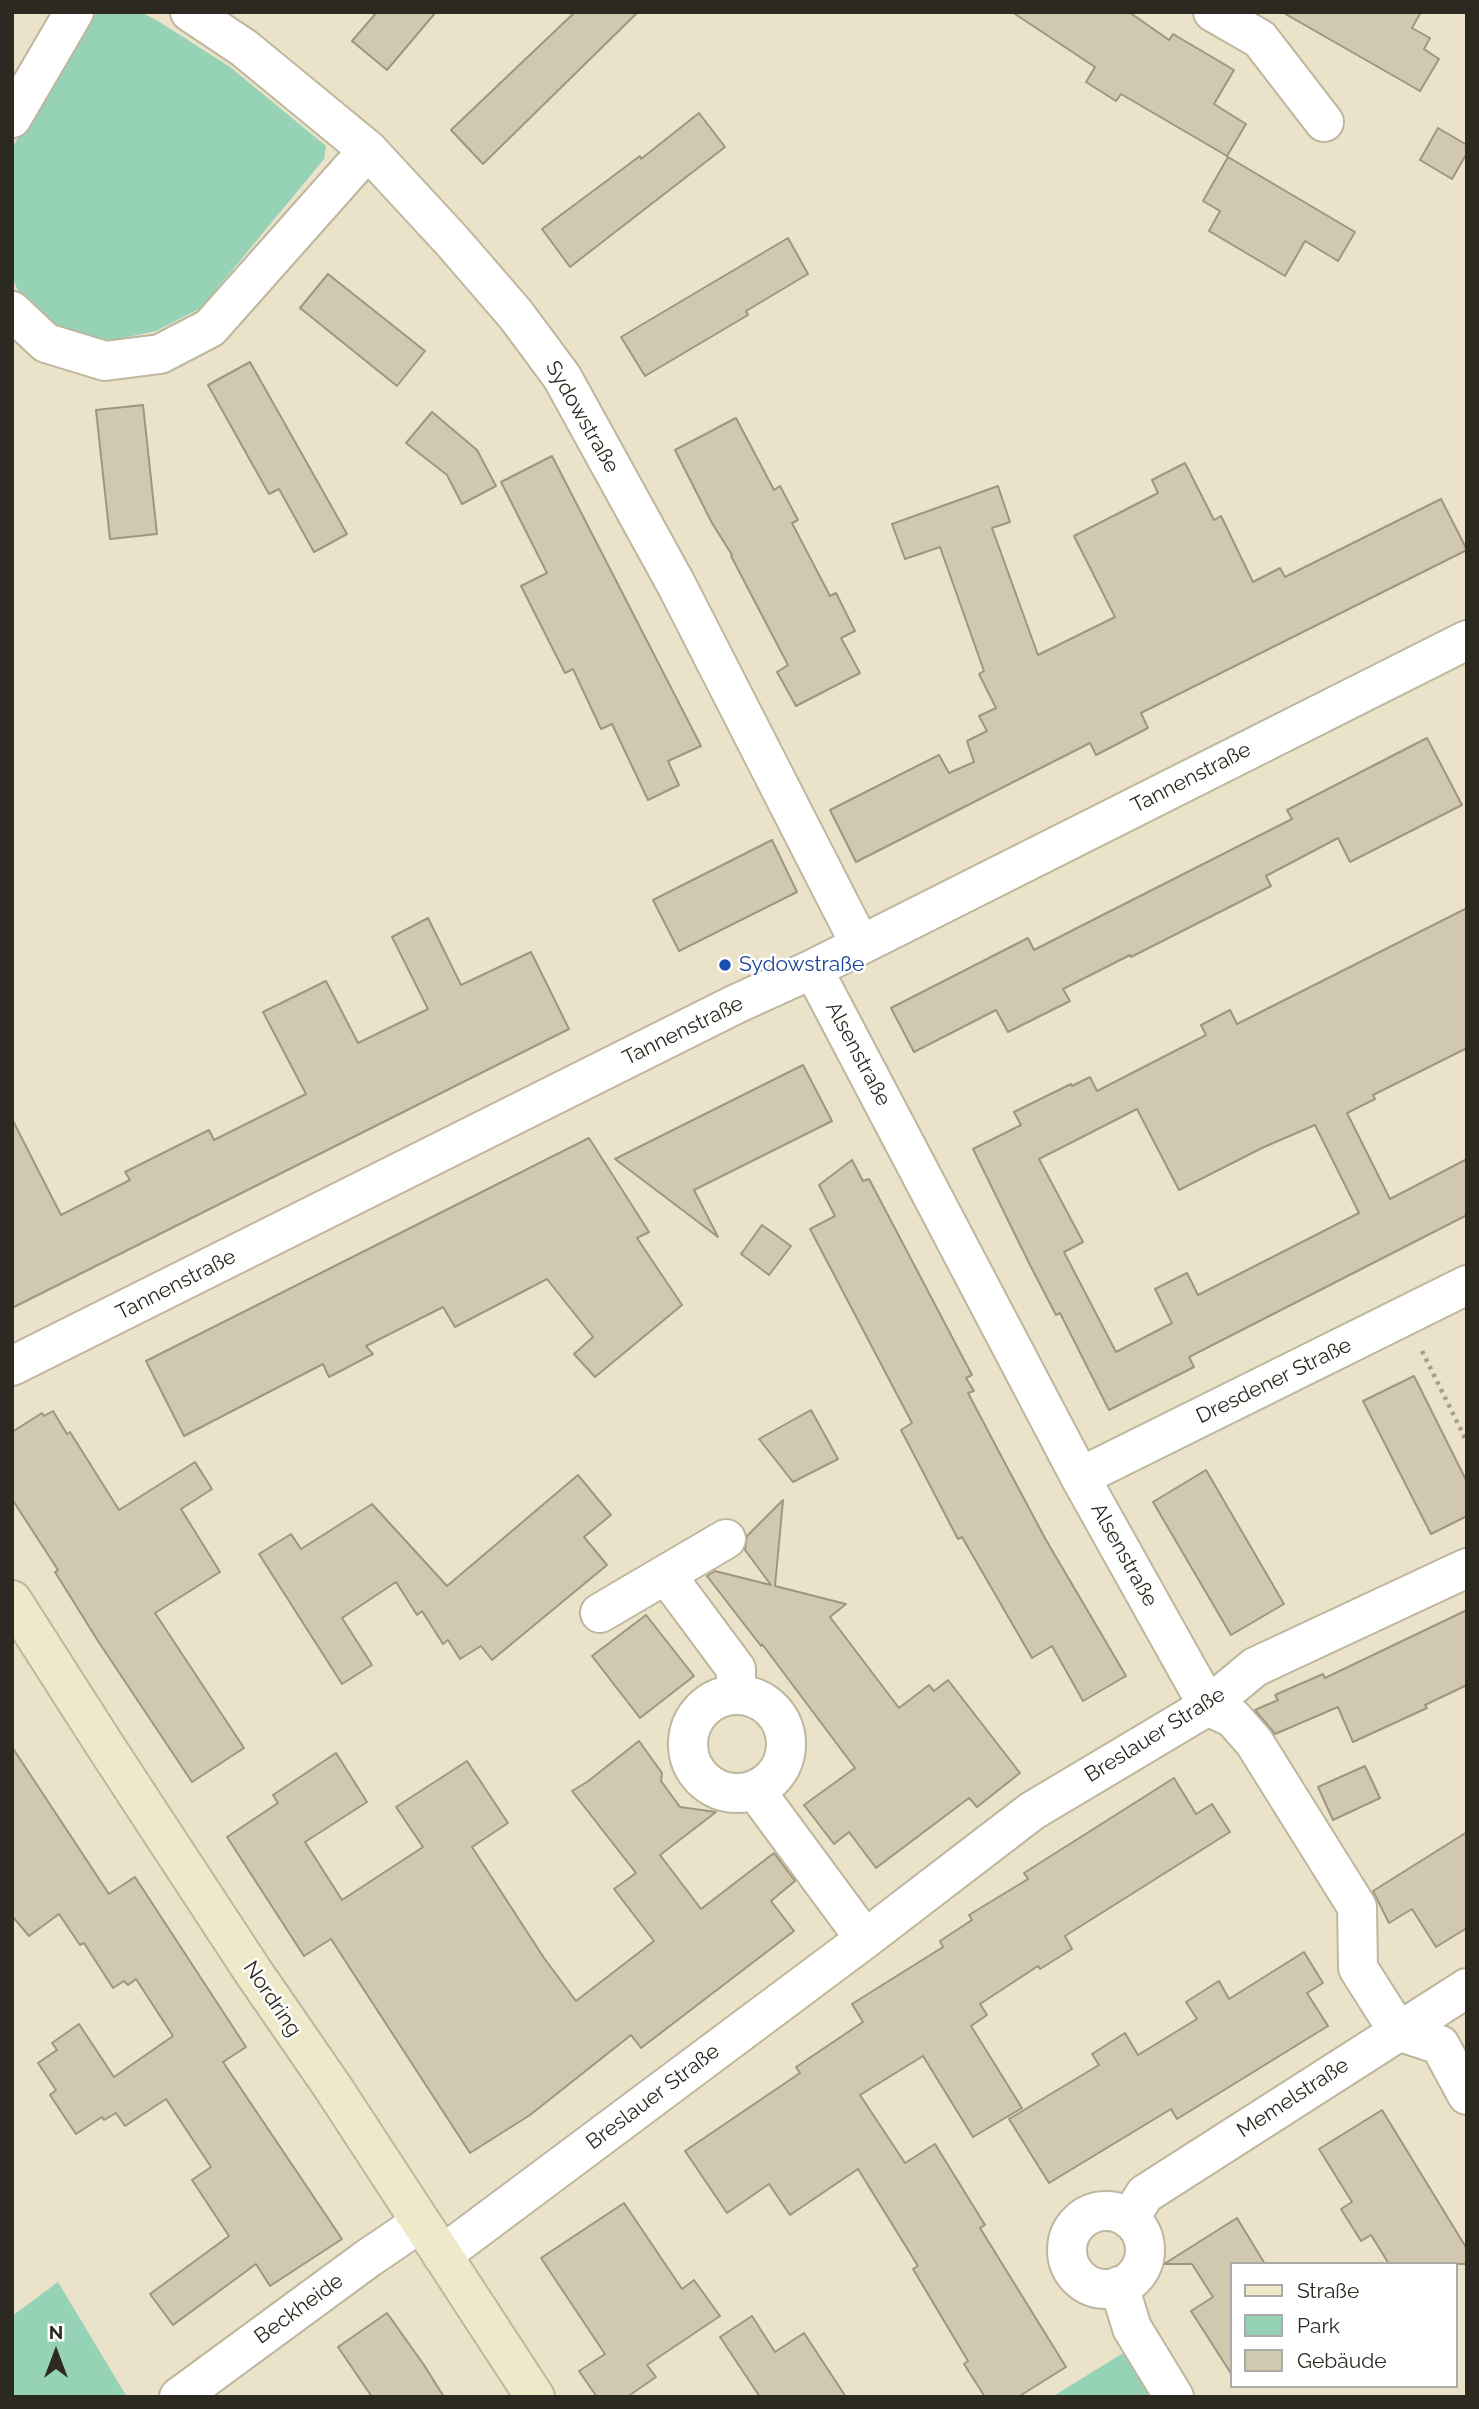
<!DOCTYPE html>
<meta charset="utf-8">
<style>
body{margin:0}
#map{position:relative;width:1479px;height:2409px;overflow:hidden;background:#eae2c9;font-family:Raleway,sans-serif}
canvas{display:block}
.frame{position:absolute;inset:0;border:14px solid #2c2a20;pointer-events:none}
.legend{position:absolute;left:1230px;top:2262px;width:228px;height:126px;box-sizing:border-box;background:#fff;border:2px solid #abaaa6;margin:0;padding:9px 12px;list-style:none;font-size:21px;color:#2c2a20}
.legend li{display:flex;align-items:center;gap:14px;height:35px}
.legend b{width:35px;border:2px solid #abaaa6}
.north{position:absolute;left:21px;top:2318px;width:70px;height:70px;-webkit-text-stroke:5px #fff;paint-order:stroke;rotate:0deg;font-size:19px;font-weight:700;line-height:28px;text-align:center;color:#2c2a20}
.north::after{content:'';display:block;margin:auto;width:24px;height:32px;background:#2c2a20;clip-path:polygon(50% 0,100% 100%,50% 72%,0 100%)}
</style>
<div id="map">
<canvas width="1479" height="2409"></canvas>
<div class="frame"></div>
<ul class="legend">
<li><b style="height:9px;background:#eee9c9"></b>Straße</li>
<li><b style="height:19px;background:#96d3b6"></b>Park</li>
<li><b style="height:19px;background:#d0c8af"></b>Gebäude</li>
</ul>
<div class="north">N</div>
</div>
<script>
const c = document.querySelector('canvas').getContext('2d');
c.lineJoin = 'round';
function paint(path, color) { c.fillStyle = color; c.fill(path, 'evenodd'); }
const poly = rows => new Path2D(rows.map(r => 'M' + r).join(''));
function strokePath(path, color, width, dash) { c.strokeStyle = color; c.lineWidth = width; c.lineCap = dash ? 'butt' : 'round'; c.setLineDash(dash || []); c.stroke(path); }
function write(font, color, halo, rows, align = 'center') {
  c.font = font + ' Raleway,sans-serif'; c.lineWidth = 5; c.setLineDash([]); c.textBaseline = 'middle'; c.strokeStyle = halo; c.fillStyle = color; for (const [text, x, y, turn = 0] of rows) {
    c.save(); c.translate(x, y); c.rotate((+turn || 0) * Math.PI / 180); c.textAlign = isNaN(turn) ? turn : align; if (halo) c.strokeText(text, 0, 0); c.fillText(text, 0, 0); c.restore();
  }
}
const green = poly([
 [92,12,141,12,161,23,230,67,326,146,324,159,201,308,156,331,104,342,54,327,19,293,12,277,12,148],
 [58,2282,127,2397,12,2397,12,2316],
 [1128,2350,1157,2397,1052,2397]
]);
const building = poly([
 [377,12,436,12,387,70,352,41,377,12],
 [575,12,638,12,483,164,451,130,575,12],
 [1012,12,1129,12,1169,40,1173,34,1234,70,1214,104,1246,124,1227,156,1121,94,1116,101,1086,82,1095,67,1012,12],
 [1282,12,1421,12,1412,28,1430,38,1424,49,1439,59,1420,91,1282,12],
 [699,113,725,147,570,267,542,229,640,156,641,159,699,113],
 [1438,128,1467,145,1467,153,1452,179,1420,160,1438,128],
 [1228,157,1355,232,1338,261,1305,241,1285,276,1209,231,1220,211,1203,201,1228,157],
 [788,238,808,274,746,311,748,315,645,376,621,337,788,238],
 [328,274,425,351,397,386,300,308,328,274],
 [250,362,347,534,314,552,279,489,269,494,208,385,250,362],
 [143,405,157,534,110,539,96,410,143,405],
 [432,412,477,450,496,486,462,504,447,475,406,443,432,412],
 [736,418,774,490,780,486,798,520,792,523,830,596,836,593,855,631,841,638,860,673,796,706,777,672,788,665,731,556,732,555,712,523,675,450,736,418],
 [552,456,701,746,668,761,679,785,648,800,612,724,601,729,573,669,565,673,521,586,547,573,501,482,552,456],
 [1185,463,1214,520,1221,516,1253,582,1280,568,1285,577,1441,499,1467,550,1141,713,1148,728,1096,755,1090,743,856,862,830,810,939,755,949,773,974,762,967,741,987,731,979,716,996,708,979,674,984,671,940,547,905,559,892,524,998,486,1010,522,992,528,1038,655,1115,617,1074,536,1158,493,1152,480,1185,463],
 [1427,738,1462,805,1350,862,1338,838,1266,876,1271,886,1131,957,1130,955,1063,989,1070,1001,1008,1032,996,1010,914,1052,891,1008,1028,938,1034,950,1081,926,1292,819,1287,810,1427,738],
 [772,840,797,892,679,951,653,900,772,840],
 [1467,908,1467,1048,1373,1095,1375,1099,1347,1113,1390,1199,1467,1159,1467,1215,1189,1357,1194,1367,1109,1410,1060,1313,1056,1315,1030,1265,973,1149,1021,1125,1014,1112,1071,1084,1072,1086,1090,1077,1097,1091,1206,1035,1201,1025,1230,1010,1237,1024,1467,908],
 [1137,1109,1179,1190,1264,1147,1315,1125,1359,1213,1198,1295,1187,1273,1155,1289,1172,1323,1116,1352,1064,1252,1083,1242,1039,1159,1137,1109],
 [428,918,461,985,531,952,569,1029,12,1308,12,1119,61,1215,130,1180,125,1172,209,1130,214,1140,306,1094,263,1012,326,981,358,1043,428,1009,392,937,428,918],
 [803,1065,832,1121,694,1190,718,1237,615,1159,803,1065],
 [589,1138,649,1232,637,1238,682,1305,595,1377,574,1354,593,1337,547,1279,455,1327,443,1307,366,1346,373,1354,329,1377,323,1364,184,1436,146,1361,589,1138],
 [852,1160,863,1181,869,1179,972,1375,966,1378,974,1391,968,1393,998,1450,1046,1540,1126,1676,1083,1701,1052,1646,1032,1658,962,1537,958,1539,901,1430,912,1423,810,1229,835,1216,819,1185,852,1160],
 [762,1225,791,1246,769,1275,741,1254,762,1225],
 [1414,1376,1467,1482,1467,1516,1431,1534,1363,1401,1414,1376],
 [811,1410,838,1459,793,1482,759,1439,811,1410],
 [53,1411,67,1434,70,1432,119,1510,195,1462,212,1489,181,1509,220,1572,155,1613,244,1748,192,1782,98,1641,55,1572,58,1570,12,1499,12,1432,42,1413,44,1416,53,1411],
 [1206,1470,1284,1604,1231,1635,1153,1502,1206,1470],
 [578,1475,611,1515,584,1537,607,1565,492,1660,481,1646,460,1659,448,1640,443,1644,422,1611,417,1615,396,1582,342,1618,372,1665,342,1684,259,1554,291,1534,301,1549,372,1504,447,1586,578,1475],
 [783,1500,775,1586,846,1604,830,1617,899,1708,929,1685,934,1691,948,1680,1020,1773,977,1807,969,1798,876,1868,849,1832,834,1844,804,1805,855,1768,762,1644,761,1646,707,1576,715,1571,771,1585,745,1550,747,1536,783,1500],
 [1467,1610,1467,1685,1425,1705,1427,1708,1353,1742,1338,1707,1275,1734,1255,1710,1278,1700,1275,1695,1323,1674,1325,1678,1467,1610],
 [646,1615,694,1676,640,1718,592,1656,646,1615],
 [639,1741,662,1773,661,1781,680,1807,716,1812,660,1855,701,1909,774,1853,795,1881,771,1901,794,1931,641,2048,631,2035,530,2115,470,2153,331,1939,304,1956,227,1837,278,1803,273,1795,336,1753,367,1802,305,1842,342,1900,423,1847,396,1807,467,1761,508,1823,472,1847,544,1958,576,2001,654,1941,614,1889,636,1873,572,1791,587,1782,639,1741],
 [12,1747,109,1894,135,1877,246,2047,223,2062,342,2239,270,2286,256,2264,173,2325,150,2294,229,2236,192,2180,211,2167,166,2099,125,2126,116,2113,104,2120,102,2117,76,2134,50,2095,56,2090,38,2063,57,2050,52,2043,79,2024,114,2077,173,2036,136,1979,128,1985,124,1981,113,1988,84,1943,80,1945,59,1914,29,1936,12,1916,12,1747],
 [1365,1766,1380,1798,1333,1820,1318,1787,1365,1766],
 [1174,1778,1196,1814,1212,1804,1230,1832,1065,1936,1072,1949,1040,1969,1038,1966,980,2004,987,2015,971,2026,1022,2108,973,2137,923,2056,860,2095,905,2163,935,2144,985,2225,980,2228,1066,2367,1018,2397,985,2397,964,2364,968,2361,913,2269,918,2266,858,2169,790,2215,769,2184,727,2213,685,2151,800,2073,796,2067,863,2022,852,2004,943,1947,940,1941,972,1920,969,1915,1028,1879,1024,1873,1174,1778],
 [1467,1832,1467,1928,1436,1947,1412,1909,1389,1923,1373,1891,1467,1832],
 [1304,1952,1323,1983,1307,1993,1328,2026,1177,2119,1171,2109,1049,2183,1009,2119,1099,2065,1092,2054,1125,2033,1138,2055,1197,2019,1186,2002,1219,1981,1229,1999,1304,1952],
 [1382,2110,1467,2249,1467,2264,1389,2264,1371,2235,1361,2241,1341,2209,1352,2202,1319,2149,1382,2110],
 [624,2203,682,2289,694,2280,720,2316,647,2365,656,2377,627,2397,597,2397,579,2371,605,2354,541,2258,624,2203],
 [1237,2218,1265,2264,1232,2264,1232,2375,1191,2311,1213,2297,1192,2264,1164,2264,1237,2218],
 [387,2313,424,2365,444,2397,372,2397,338,2347,387,2313],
 [752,2316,775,2352,804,2333,846,2397,760,2397,720,2337,752,2316]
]);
const path = poly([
 [1422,1351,1467,1442]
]);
const street = poly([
 [190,12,244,48,368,150,453,242,516,315,562,377,676,584,860,944],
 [1213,12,1260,39,1324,122],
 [12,118,74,12],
 [12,311,46,343,105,361,160,354,210,328,368,150],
 [813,969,1080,1477,1208,1706,1233,1718,1254,1742,1357,1907,1358,1968,1398,2031,1440,2045,1467,2095],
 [12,1366,736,1004,813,969,1467,640],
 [1080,1477,1467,1285],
 [667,1576,736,1669,736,1695],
 [600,1613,726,1539],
 '688 1744a49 49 0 1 1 98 0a49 49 0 1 1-98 0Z',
 [755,1790,865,1939],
 '1067 2250a39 39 0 1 1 78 0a39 39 0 1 1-78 0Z',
 [1129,2219,1145,2194,1467,1988],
 [442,2255,865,1939,1032,1811,1208,1706,1255,1667,1467,1568],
 [1119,2286,1132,2328,1174,2397],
 [179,2397,367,2259,420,2223]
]);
const secondary = poly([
 [12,1600,104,1744,252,1970,334,2089,535,2397]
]);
const markers = [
 [725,965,7,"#1a4fb4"]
];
const streetNames = [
 ["Sydowstraße",582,417,60],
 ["Tannenstraße",1191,778,-27],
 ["Tannenstraße",683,1031,-26],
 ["Alsenstraße",858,1054,62],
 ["Tannenstraße",176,1285,-27],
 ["Dresdener Straße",1274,1381,-26],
 ["Alsenstraße",1124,1555,61],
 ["Breslauer Straße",1155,1735,-32],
 ["Nordring",272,1999,56],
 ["Breslauer Straße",653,2097,-37],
 ["Memelstraße",1293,2098,-33],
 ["Beckheide",299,2309,-36]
];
const transitNames = [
 ["Sydowstraße",739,965]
];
paint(green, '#96d3b6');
paint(building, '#d0c8af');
strokePath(building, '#9e977f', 2);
strokePath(street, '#beb69d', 42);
strokePath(secondary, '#beb69d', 42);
strokePath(path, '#a5a08c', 4.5, [3.5, 5]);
strokePath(street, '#fff', 38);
strokePath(secondary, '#eee9c9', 38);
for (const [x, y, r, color] of markers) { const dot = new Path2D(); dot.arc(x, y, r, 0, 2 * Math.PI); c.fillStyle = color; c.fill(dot); strokePath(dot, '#fff', 2.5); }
write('21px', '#2c2a20', '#fff', streetNames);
write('21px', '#164399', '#fff', transitNames, 'left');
</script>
